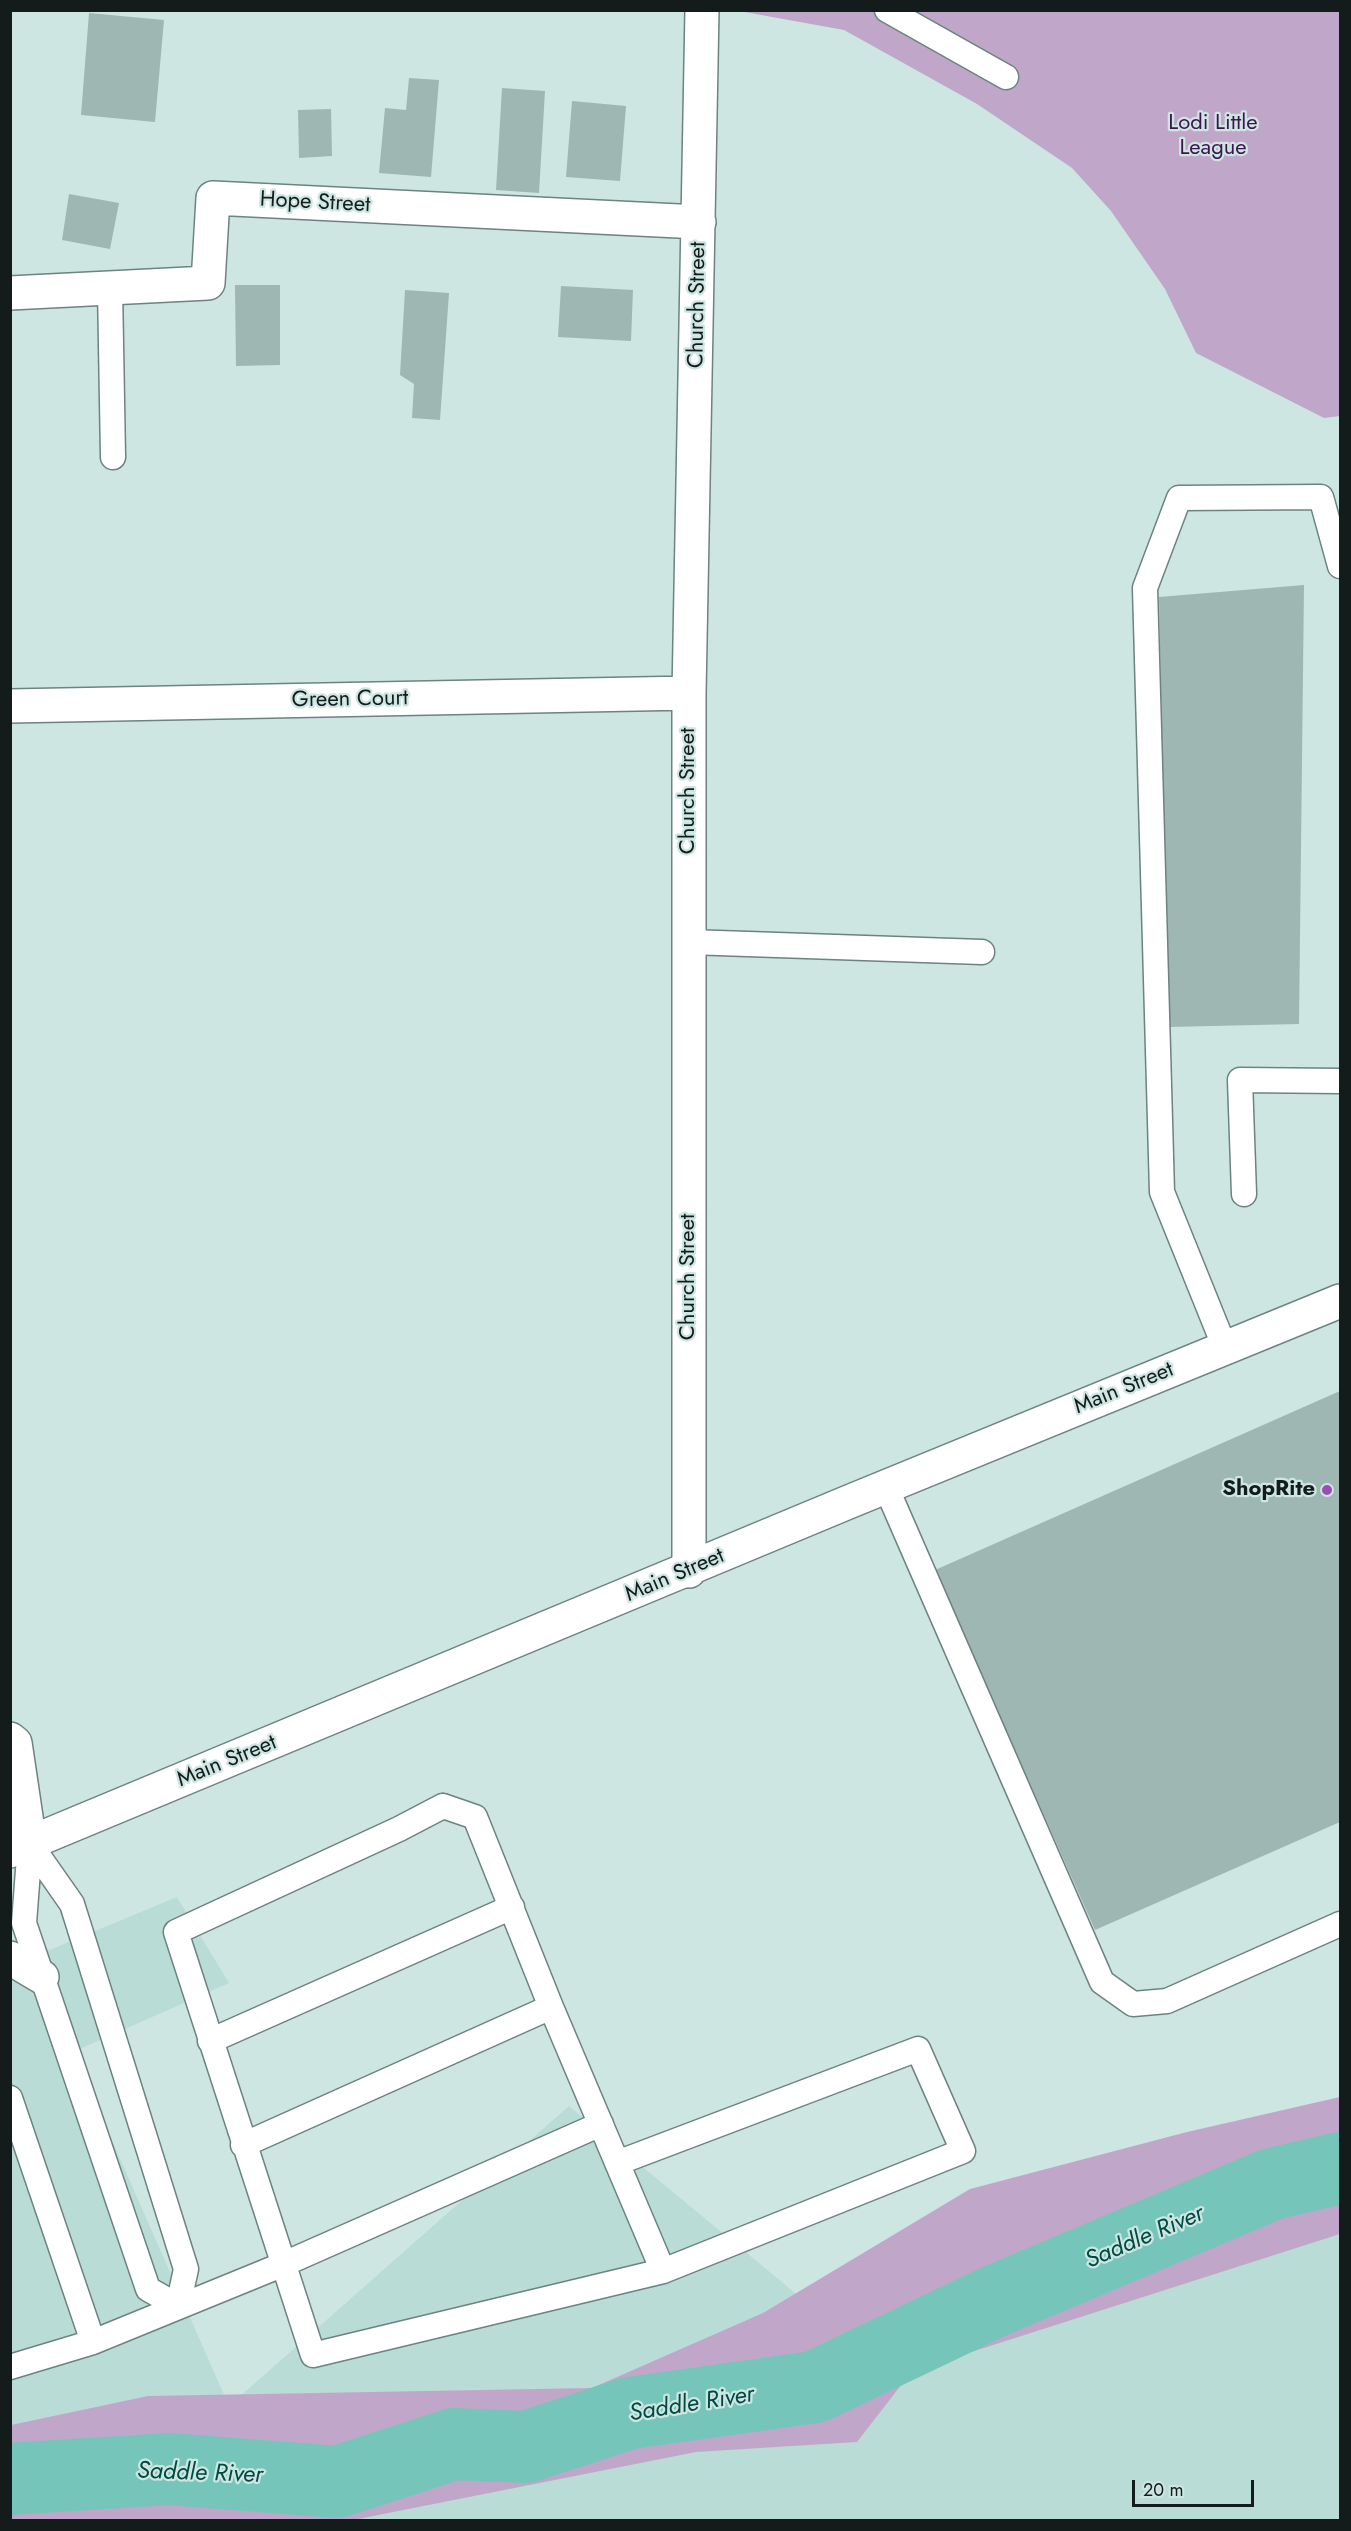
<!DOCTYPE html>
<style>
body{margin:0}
#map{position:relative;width:1351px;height:2531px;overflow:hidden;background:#cde6e2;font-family:Jost,sans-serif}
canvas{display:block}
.frame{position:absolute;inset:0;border:12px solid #131c1b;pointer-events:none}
.scale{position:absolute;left:1132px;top:2480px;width:122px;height:27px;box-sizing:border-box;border:3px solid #131c1b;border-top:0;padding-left:8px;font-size:18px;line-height:21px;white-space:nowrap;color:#131c1b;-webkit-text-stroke:4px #cde6e2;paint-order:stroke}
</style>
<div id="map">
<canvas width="1351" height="2531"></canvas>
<div class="frame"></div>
<div class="scale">20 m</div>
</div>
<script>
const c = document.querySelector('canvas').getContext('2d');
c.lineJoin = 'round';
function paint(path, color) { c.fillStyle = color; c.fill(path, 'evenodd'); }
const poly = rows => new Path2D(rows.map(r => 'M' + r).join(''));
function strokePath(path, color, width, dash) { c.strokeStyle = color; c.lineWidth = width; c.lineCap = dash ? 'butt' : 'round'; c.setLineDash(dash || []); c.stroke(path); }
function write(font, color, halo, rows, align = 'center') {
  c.font = font + ' Jost,sans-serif'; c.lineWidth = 4.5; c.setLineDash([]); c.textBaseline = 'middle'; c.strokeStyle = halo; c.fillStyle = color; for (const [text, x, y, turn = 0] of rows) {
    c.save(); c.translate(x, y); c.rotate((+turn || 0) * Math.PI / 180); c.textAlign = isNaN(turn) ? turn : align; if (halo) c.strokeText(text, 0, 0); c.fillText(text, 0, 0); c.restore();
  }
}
const built = poly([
 [177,1897,229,1983,73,2052,229,2406,569,2106,835,2326,1340,2104,1340,2520,11,2520,11,1966]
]);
const green = poly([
 [739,11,1340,11,1340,416,1324,418,1196,353,1165,289,1111,211,1072,168,977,104,844,30],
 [1340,2097,1340,2234,912,2371,857,2442,696,2452,353,2520,11,2520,11,2425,148,2396,592,2388,763,2313,970,2189,1187,2132]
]);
const river = poly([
 [10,2479,169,2469,337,2482,454,2444,526,2447,630,2413,815,2387,995,2301,1272,2184,1340,2168]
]);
const building = poly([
 [89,13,164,20,155,122,81,115],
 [409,78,439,80,431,177,379,173,385,108,406,110],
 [502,88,545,91,539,193,496,190],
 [572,101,626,106,620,181,566,177],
 [331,109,332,156,299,158,298,110],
 [69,194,119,203,110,249,62,240],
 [235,285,280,285,280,365,236,366],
 [561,286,633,290,631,341,558,337],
 [405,290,449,293,440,420,412,418,414,384,400,375],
 [1304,585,1299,1024,1168,1027,1159,597],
 [1340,1391,1340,1822,1095,1930,935,1570]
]);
const lane = poly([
 [887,10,1006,77],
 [110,288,113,457],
 [689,942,982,952],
 [1244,1194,1240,1080,1340,1081],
 [1225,1348,1162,1192,1145,588,1179,498,1321,497,1340,566],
 [886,1487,1102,1982,1133,2004,1167,2001,1340,1924],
 [443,1806,475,1817,551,2007,663,2271,313,2355,176,1932,399,1829,443,1806],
 [30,1844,72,1904,186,2269,178,2306,148,2289,24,1923,30,1844],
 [210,2041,512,1907],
 [10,2098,93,2342],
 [243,2145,551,2007],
 [617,2163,918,2049,963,2151,663,2271],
 [10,2367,93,2342,284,2264,601,2124]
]);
const street = poly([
 [10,293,208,283,213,198,699,222],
 [10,706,689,693],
 [689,1571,689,693,702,10]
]);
const secondary = poly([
 [10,1851,851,1501,1340,1301],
 [10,1958,42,1977]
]);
const highway = poly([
 [10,1739,15,1743,30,1844]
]);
const markers = [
 [1327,1490,6,"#9e4bba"]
];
const parkNames = [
 ["Lodi Little",1213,124],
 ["League",1213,149]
];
const streetNames = [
 ["Hope Street",315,203,3],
 ["Church Street",698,305,-89],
 ["Green Court",350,700,-1],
 ["Church Street",689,791,-90],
 ["Church Street",689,1277,-90],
 ["Main Street",1124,1389,-22],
 ["Main Street",675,1576,-23],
 ["Main Street",227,1762,-22]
];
const poiNames = [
 ["ShopRite",1315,1490]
];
const waterNames = [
 ["Saddle River",1145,2238,-23],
 ["Saddle River",692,2405,-9],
 ["Saddle River",200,2474,2]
];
paint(built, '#badcd7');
paint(green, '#c0a7c9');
strokePath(river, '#76c5bb', 72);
paint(building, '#9fb7b3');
strokePath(lane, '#6c8380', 27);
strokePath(street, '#6c8380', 36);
strokePath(secondary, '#6c8380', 36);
strokePath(highway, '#6c8380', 36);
strokePath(lane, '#fff', 24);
strokePath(street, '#fff', 33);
strokePath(secondary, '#fff', 33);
strokePath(highway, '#fff', 33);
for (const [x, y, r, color] of markers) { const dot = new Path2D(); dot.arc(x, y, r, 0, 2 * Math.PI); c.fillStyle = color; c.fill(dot); strokePath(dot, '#cde6e2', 2); }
write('22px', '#3f134e', '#cde6e2', parkNames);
write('22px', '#131c1b', '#cde6e2', streetNames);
write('bold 22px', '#131c1b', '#cde6e2', poiNames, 'right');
write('italic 24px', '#004a44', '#cde6e2', waterNames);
</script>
